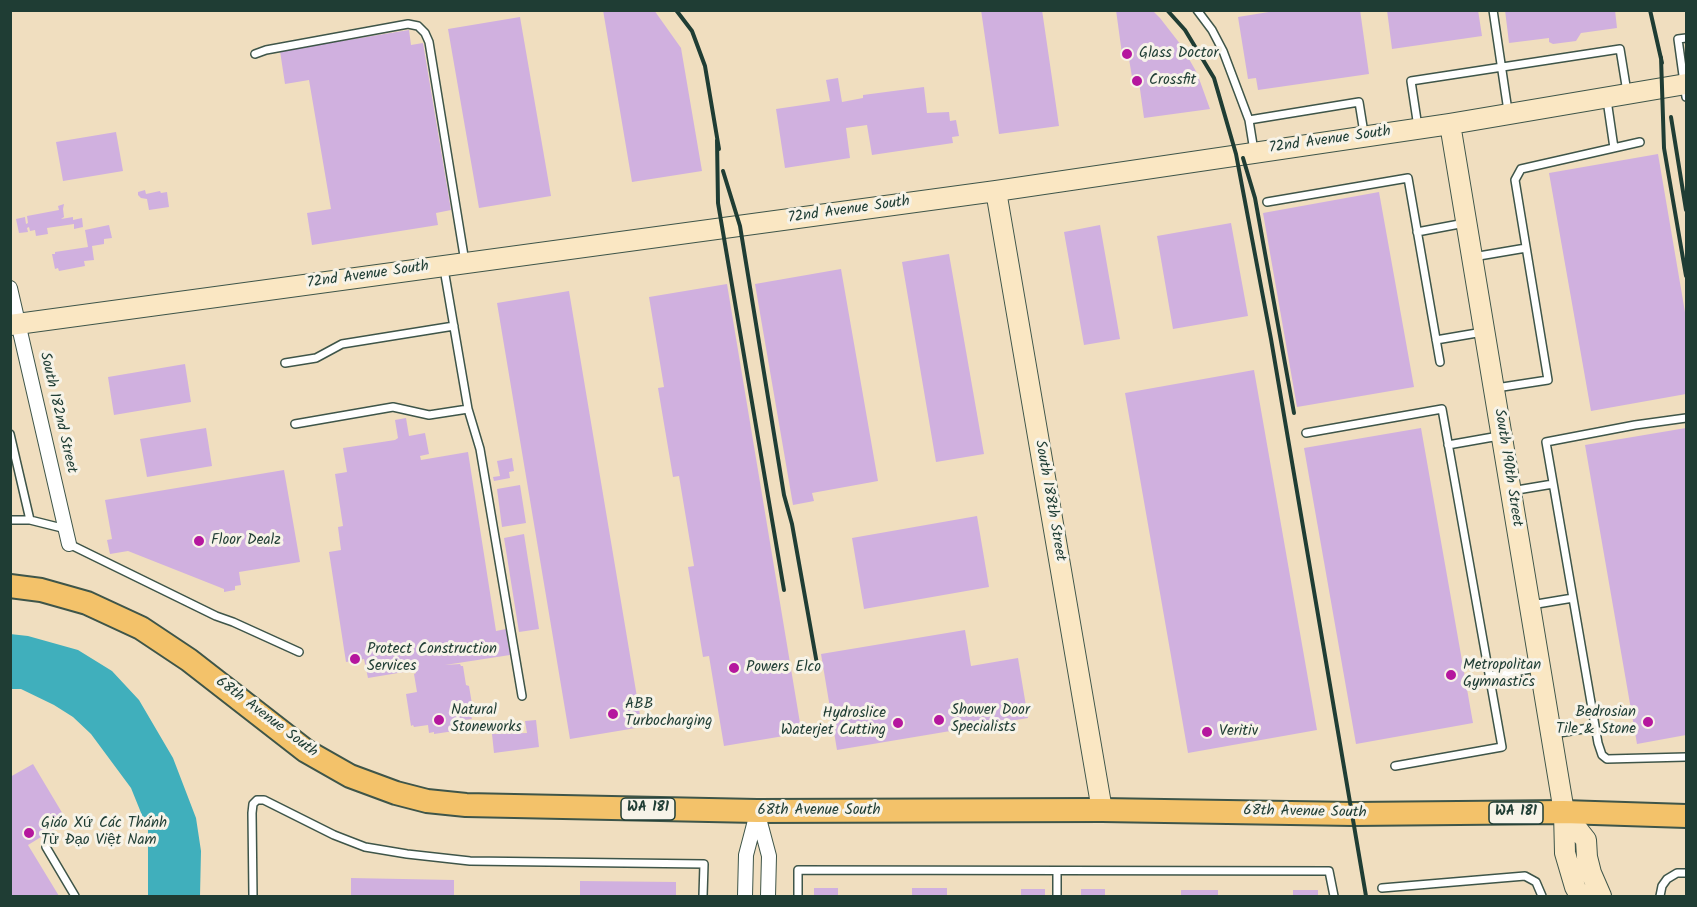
<!DOCTYPE html>
<meta charset="utf-8">
<style>
body{margin:0}
#map{position:relative;width:1697px;height:907px;overflow:hidden;background:#f0debf;font-family:Kalam,sans-serif}
canvas{display:block}
.frame{position:absolute;inset:0;border:12px solid #1f3d34;pointer-events:none}
</style>
<div id="map">
<canvas width="1697" height="907"></canvas>
<div class="frame"></div>
</div>
<script>
const c = document.querySelector('canvas').getContext('2d');
c.lineJoin = 'round';
function paint(path, color) { c.fillStyle = color; c.fill(path, 'evenodd'); }
const poly = rows => new Path2D(rows.map(r => 'M' + r).join(''));
function strokePath(path, color, width, dash) { c.strokeStyle = color; c.lineWidth = width; c.lineCap = dash ? 'butt' : 'round'; c.setLineDash(dash || []); c.stroke(path); }
function write(font, color, halo, rows, align = 'center') {
  c.font = font + ' Kalam,sans-serif'; c.lineWidth = 6; c.setLineDash([]); c.textBaseline = 'middle'; c.strokeStyle = halo; c.fillStyle = color; for (const [text, x, y, turn = 0] of rows) {
    c.save(); c.translate(x, y); c.rotate((+turn || 0) * Math.PI / 180); c.textAlign = isNaN(turn) ? turn : align; if (halo) c.strokeText(text, 0, 0); c.fillText(text, 0, 0); c.restore();
  }
}
const water = poly([
 [10,634,28,636,78,650,112,671,139,700,173,758,196,818,201,851,200,896,148,896,148,830,131,788,91,734,73,717,54,705,21,689,11,689]
]);
const building = poly([
 [603,10,654,10,681,48,702,171,632,182],
 [981,10,1042,10,1059,126,999,134],
 [1116,10,1152,10,1160,18,1181,45,1197,73,1210,109,1144,118,1139,82,1133,83,1128,53,1122,54],
 [1281,10,1360,10,1369,74,1258,90,1256,78,1248,79,1238,17],
 [1387,10,1478,10,1482,36,1392,49],
 [1505,10,1615,10,1617,28,1581,33,1576,41,1553,44,1549,42,1549,38,1509,43],
 [520,17,551,196,479,208,448,29],
 [409,30,411,45,423,43,451,210,436,213,438,225,312,245,307,213,331,209,309,80,285,84,280,51],
 [838,78,842,102,863,98,863,95,924,87,927,113,949,112,950,121,956,120,959,136,952,137,953,143,872,155,867,125,846,128,850,158,785,168,776,109,830,101,826,80],
 [116,132,123,171,63,181,56,142],
 [1658,154,1686,318,1686,394,1591,411,1549,173],
 [145,190,146,194,160,191,161,193,167,192,169,207,149,210,147,199,141,198,138,195,138,192],
 [1379,192,1414,387,1297,407,1263,213],
 [64,204,63,209,64,217,61,219,73,217,73,220,82,218,83,227,74,229,74,224,47,228,48,234,36,236,35,230,30,231,29,227,27,228,28,232,19,233,16,219,25,217,26,224,28,223,27,216,59,210,58,206],
 [1231,223,1248,316,1173,329,1157,236],
 [109,225,112,238,104,239,104,244,92,246,94,260,84,261,85,266,59,271,58,268,55,269,52,254,55,254,55,252,88,247,85,230],
 [1100,225,1120,339,1084,345,1064,232],
 [949,254,984,454,936,462,902,262],
 [841,269,878,481,812,493,814,501,793,505,755,284],
 [727,284,800,723,806,722,807,729,801,730,802,733,724,746,709,656,703,657,688,567,694,566,679,476,673,477,658,388,664,387,649,297],
 [569,291,642,727,570,739,497,303],
 [185,364,191,402,114,415,108,377],
 [1254,370,1317,730,1188,753,1125,393],
 [406,418,409,436,425,433,429,454,420,456,421,460,468,452,496,631,506,629,510,655,445,665,460,664,461,666,463,666,466,685,469,686,474,716,471,716,472,719,457,721,458,728,454,729,454,731,434,734,434,732,429,733,428,725,414,727,413,725,411,726,406,694,417,692,414,674,416,673,416,670,368,678,364,659,346,662,329,552,341,550,338,527,343,526,335,474,347,472,343,448,395,440,398,438,395,420],
 [206,428,212,466,147,477,140,439],
 [1421,428,1473,723,1356,744,1304,448],
 [1686,428,1686,735,1637,744,1585,445],
 [512,458,514,471,509,472,510,478,494,481,493,477,500,476,497,461],
 [284,470,300,562,239,572,241,585,235,586,235,590,224,592,224,589,128,551,110,554,107,540,112,539,105,500],
 [520,485,526,523,502,527,497,489],
 [977,516,989,587,864,609,852,538],
 [524,534,539,629,519,632,504,538],
 [965,630,971,666,1018,658,1028,718,837,750,821,654],
 [536,720,539,747,494,753,492,734,527,733,525,721],
 [33,764,67,821,28,845,59,896,10,896,10,777],
 [351,878,454,880,454,896,351,896],
 [580,881,676,882,676,896,580,896],
 [814,888,838,888,838,896,814,896],
 [912,888,947,888,947,896,912,896],
 [1021,889,1045,889,1045,896,1021,896],
 [1081,889,1105,889,1105,896,1081,896],
 [1181,890,1218,890,1218,896,1181,896],
 [1293,890,1318,890,1318,896,1293,896]
]);
const lane = poly([
 [1197,10,1212,30,1223,51,1249,120],
 [1493,10,1508,111],
 [1686,38,1678,39,1686,97],
 [255,54,266,50,408,24,418,26,425,33,429,42,465,262],
 [1607,100,1614,148],
 [1418,127,1411,81,1620,49,1627,92],
 [1254,151,1249,120,1359,102,1364,133],
 [1267,202,1408,178,1440,362],
 [1417,232,1465,223],
 [1473,257,1526,248],
 [444,269,468,409,480,449,522,696],
 [1436,340,1483,332],
 [285,363,316,358,342,344,454,326],
 [1496,388,1548,380,1515,180,1521,169,1640,142],
 [1686,418,1635,425,1546,442,1598,743,1602,755,1607,759,1686,757],
 [295,424,393,407,429,415,468,409],
 [1306,433,1442,409,1502,747,1395,766],
 [10,434,30,520],
 [1448,445,1499,436],
 [1511,491,1553,484],
 [10,520,30,520,66,529],
 [69,544,216,616,233,622,299,652],
 [1531,605,1573,598],
 [1489,676,1537,668],
 [1553,734,1595,727],
 [46,847,75,896],
 [1382,888,1525,876,1536,882,1542,896],
 [253,896,252,813,253,804,257,800,264,800,334,835,365,847,407,854,470,861,704,864,703,896],
 [798,896,798,870,1329,871,1334,896],
 [1057,896,1057,871],
 [1660,896,1662,886,1667,879,1677,873,1686,873]
]);
const street = poly([
 [10,288,69,544],
 [757,811,769,856,768,896],
 [745,896,746,855,757,813]
]);
const secondary = poly([
 [1450,124,1564,812,1565,853,1575,887,1580,896],
 [996,191,1102,810],
 [10,325,996,191,1450,124,1686,84],
 [1564,812,1586,840,1587,857,1591,873,1601,896]
]);
const primary = poly([
 [10,586,41,590,87,603,141,628,189,660,306,751,350,776,396,793,427,801,466,805,757,811,1102,810,1353,814,1564,812,1686,816]
]);
const rail = poly([
 [676,10,692,31,705,66,719,149],
 [1167,10,1185,30,1214,78,1236,154,1271,339,1366,896],
 [1650,10,1662,63],
 [1661,57,1664,148,1686,276],
 [1671,117,1686,210],
 [717,140,718,203,784,590],
 [1243,158,1255,198,1294,413],
 [723,171,740,226,784,495,792,524,817,664]
]);
const markers = [
 [1127,54,6,"#b5179e"],
 [1137,81,6,"#b5179e"],
 [199,541,6,"#b5179e"],
 [355,659,6,"#b5179e"],
 [734,668,6,"#b5179e"],
 [1451,675,6,"#b5179e"],
 [613,714,6,"#b5179e"],
 [439,720,6,"#b5179e"],
 [939,720,6,"#b5179e"],
 [1648,722,6,"#b5179e"],
 [898,723,6,"#b5179e"],
 [1207,732,6,"#b5179e"],
 [29,833,6,"#b5179e"]
];
const shields = [
 [648,809,54],
 [1516,813,54]
];
const shieldNames = [
 ["WA 181",648,809],
 ["WA 181",1516,813]
];
const poiNames = [
 ["Glass Doctor",1139,54],
 ["Crossfit",1149,81],
 ["Floor Dealz",211,541],
 ["Protect Construction",367,650],
 ["Services",367,667],
 ["Metropolitan",1463,666],
 ["Gymnastics",1463,683],
 ["Powers Elco",746,668],
 ["ABB",625,705],
 ["Turbocharging",625,722],
 ["Natural",451,711],
 ["Stoneworks",451,728],
 ["Shower Door",951,711],
 ["Specialists",951,728],
 ["Bedrosian",1636,713,"right"],
 ["Tile & Stone",1636,730,"right"],
 ["Hydroslice",886,714,"right"],
 ["Waterjet Cutting",886,731,"right"],
 ["Veritiv",1219,732],
 ["Giáo Xứ Các Thánh",41,824],
 ["Tử Đạo Việt Nam",41,841]
];
const streetNames = [
 ["72nd Avenue South",1330,141,-8],
 ["72nd Avenue South",849,211,-8],
 ["72nd Avenue South",368,276,-8],
 ["South 182nd Street",57,413,77],
 ["South 190th Street",1507,468,81],
 ["South 188th Street",1049,501,80],
 ["68th Avenue South",266,718,37],
 ["68th Avenue South",819,811],
 ["68th Avenue South",1305,813,1]
];
paint(water, '#40afbc');
paint(building, '#d0b0df');
strokePath(lane, '#3e5549', 10);
strokePath(street, '#3e5549', 16);
strokePath(secondary, '#3e5549', 22);
strokePath(primary, '#3e5549', 26);
strokePath(lane, '#fff', 7);
strokePath(street, '#fff', 14);
strokePath(secondary, '#fae7c3', 20);
strokePath(primary, '#f3c26a', 22);
strokePath(rail, '#1f3d34', 4);
for (const [x, y, r, color] of markers) { const dot = new Path2D(); dot.arc(x, y, r, 0, 2 * Math.PI); c.fillStyle = color; c.fill(dot); strokePath(dot, '#f7f3e8', 2); }
for (const [x, y, w] of shields) { const box = new Path2D(); box.roundRect(x - w / 2, y - 11, w, 22, 4.5); c.fillStyle = '#f7f3e8'; c.fill(box); strokePath(box, '#1f3d34', 1.5); }
write('bold 14px', '#1f3d34', null, shieldNames);
write('15px', '#1f3d34', '#f7f3e8', poiNames, 'left');
write('15px', '#1f3d34', '#f7f3e8', streetNames);
</script>
